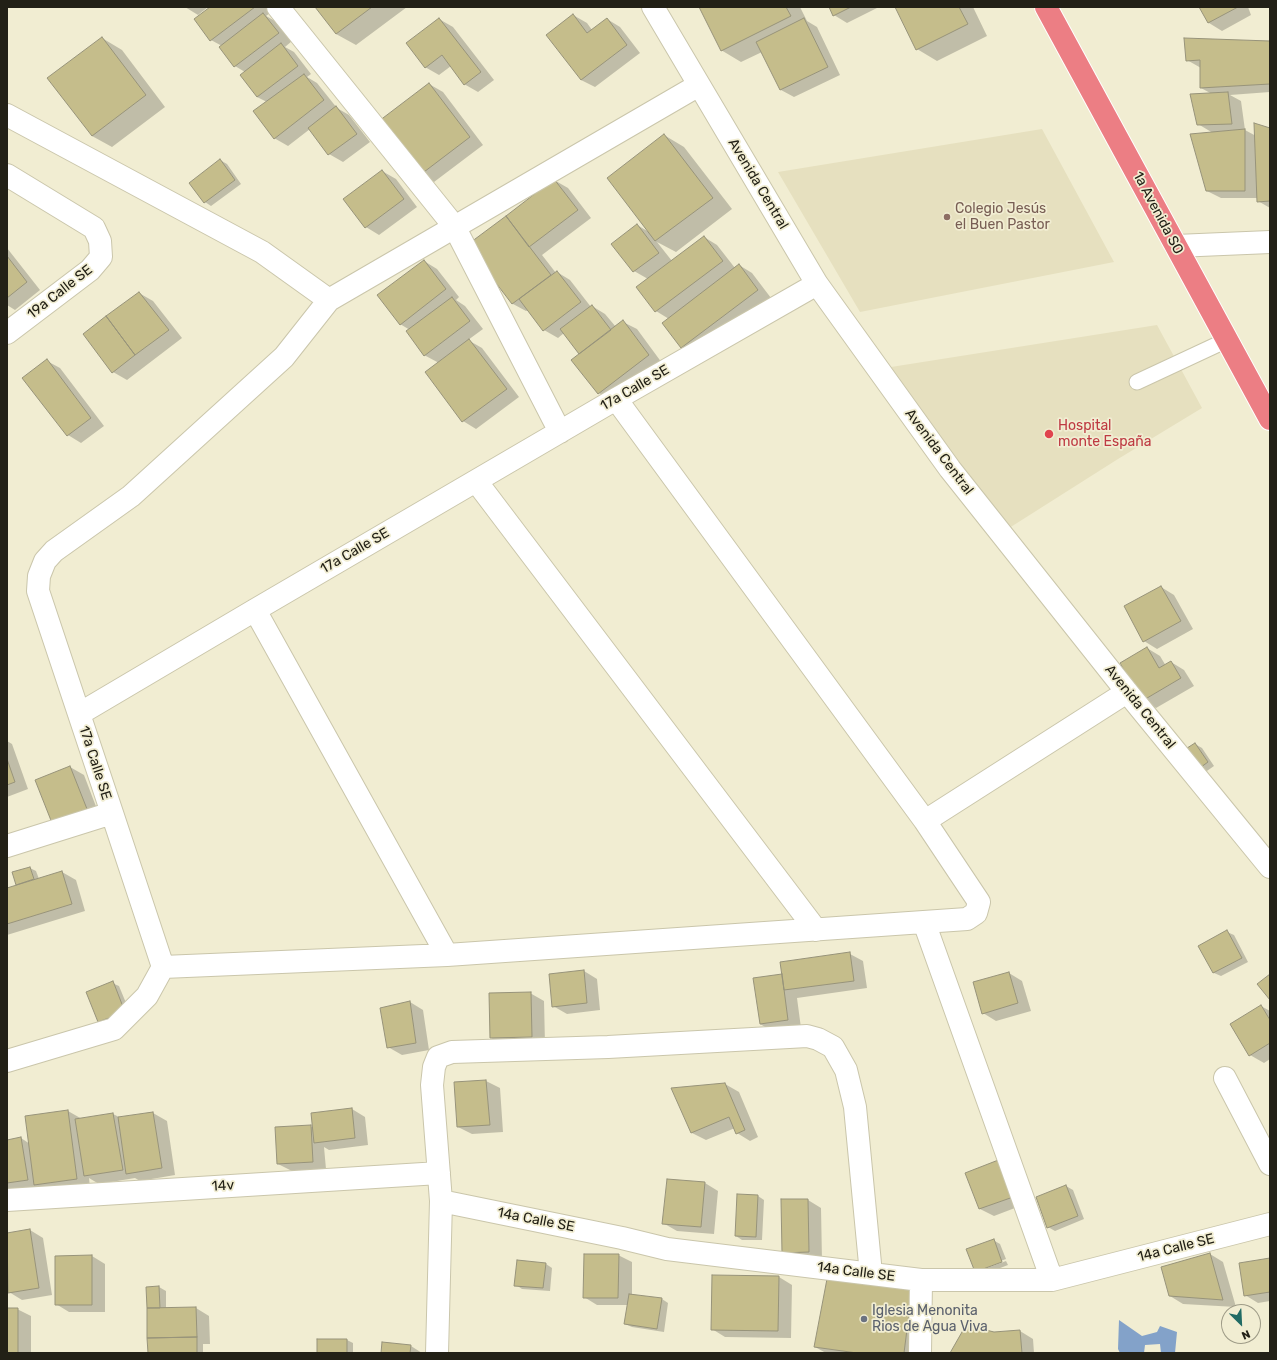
<!DOCTYPE html>
<meta charset="utf-8">
<style>
body{margin:0}
#map{position:relative;width:1277px;height:1360px;overflow:hidden;background:#f1edd2;font-family:Rubik,sans-serif}
canvas{display:block}
.frame{position:absolute;inset:0;border:8px solid #222016;pointer-events:none}
.north{position:absolute;left:1221px;top:1304px;width:40px;height:40px;box-sizing:border-box;background:#f1edd2;border:1px solid #9e9b87;border-radius:50%;rotate:156deg;font-size:11px;font-weight:700;line-height:16px;text-align:center;color:#222016}
.north::after{content:'';display:block;margin:auto;width:14px;height:18px;background:#216b64;clip-path:polygon(50% 0,100% 100%,50% 72%,0 100%)}
</style>
<div id="map">
<canvas width="1277" height="1360"></canvas>
<div class="frame"></div>
<div class="north">N</div>
</div>
<script>
const c = document.querySelector('canvas').getContext('2d');
c.lineJoin = 'round';
function paint(path, color) { c.fillStyle = color; c.fill(path, 'evenodd'); }
const poly = rows => new Path2D(rows.map(r => 'M' + r).join(''));
function strokePath(path, color, width, dash) { c.strokeStyle = color; c.lineWidth = width; c.lineCap = dash ? 'butt' : 'round'; c.setLineDash(dash || []); c.stroke(path); }
function write(font, color, halo, rows, align = 'center') {
  c.font = font + ' Rubik,sans-serif'; c.lineWidth = 3.5; c.setLineDash([]); c.textBaseline = 'middle'; c.strokeStyle = halo; c.fillStyle = color; for (const [text, x, y, turn = 0] of rows) {
    c.save(); c.translate(x, y); c.rotate((+turn || 0) * Math.PI / 180); c.textAlign = isNaN(turn) ? turn : align; if (halo) c.strokeText(text, 0, 0); c.fillText(text, 0, 0); c.restore();
  }
}
const built = poly([
 [1042,129,1114,262,860,312,778,172],
 [1157,325,1202,408,1118,459,1006,530,891,367]
]);
const water = poly([
 [1119,1320,1142,1336,1157,1332,1160,1326,1177,1332,1175,1353,1161,1353,1160,1344,1145,1345,1144,1353,1120,1353,1118,1349]
]);
const shadow = poly([
 [185,7,208,7,198,15],
 [212,7,271,7,273,11,266,16,277,22,292,41,285,47,294,52,311,74,307,77,317,83,337,108,349,115,370,142,343,162,329,154,310,129,288,146,274,138,267,102,257,97,245,72,235,66,221,47,222,46,211,40],
 [316,7,407,7,356,45,336,34],
 [700,7,800,7,807,21,817,27,840,75,794,97,781,90,762,52,741,62,721,50],
 [830,7,879,7,847,23,834,15],
 [896,7,973,7,987,36,937,61,917,49],
 [1200,7,1248,7,1251,15,1222,31,1209,23],
 [573,15,587,23,592,30,607,19,620,27,640,53,595,87,581,80],
 [439,19,453,27,494,80,478,92,464,84,451,66,439,75,425,67],
 [102,38,122,50,165,107,112,147,92,136],
 [1270,42,1270,92,1230,95,1241,101,1245,130,1256,136,1270,129,1270,208,1258,201,1258,198,1221,198,1207,191,1213,133,1198,124,1212,94,1201,88,1201,68,1187,60],
 [429,84,443,92,483,145,434,182,421,174],
 [664,135,684,147,732,209,676,252,657,242,672,261,704,237,717,245,735,268,739,265,752,273,771,298,695,355,682,347,669,319,656,311,637,287,648,279,634,271,613,244,637,225,649,232],
 [220,160,227,164,241,184,211,206,205,202],
 [382,171,396,179,417,207,379,235,366,227],
 [554,180,568,188,591,218,542,255,556,273,557,272,570,280,591,307,592,306,605,314,616,327,623,322,637,329,662,363,612,401,599,393,580,354,564,333,558,338,544,330,529,310,526,311,513,304,469,245],
 [7,248,40,290,15,310,7,305],
 [424,261,437,269,459,297,456,300,465,306,483,329,468,340,482,348,519,397,476,429,463,421,439,363,424,355,410,330,400,324],
 [139,293,153,301,182,338,127,380,113,372],
 [47,361,60,368,104,426,81,443,68,435],
 [1161,587,1174,595,1193,629,1157,649,1144,641],
 [1147,648,1160,656,1166,666,1171,662,1184,670,1194,686,1156,708,1143,700],
 [7,741,12,744,28,789,7,797],
 [1195,744,1202,748,1214,766,1204,773,1198,769],
 [70,767,84,775,100,817,66,830],
 [30,868,36,871,39,879,62,872,76,880,85,911,7,935,7,889,17,886,13,873],
 [1227,932,1234,935,1248,962,1221,976,1214,973,1200,946],
 [850,954,863,961,867,988,797,998,801,1028,774,1032,760,1024,783,975],
 [584,971,597,979,600,1010,567,1014,553,1006],
 [1009,973,1022,981,1031,1011,996,1021,983,1013],
 [112,983,119,986,131,1015,106,1025,99,1022,87,993],
 [530,993,544,1001,545,1044,504,1046,491,1038],
 [410,1002,423,1010,429,1050,402,1055,388,1047],
 [1261,1006,1270,1011,1270,1059,1264,1063,1250,1055],
 [486,1081,500,1088,503,1132,472,1134,458,1127,456,1083],
 [725,1084,739,1092,758,1137,750,1141,737,1133,735,1128,706,1140,692,1133],
 [352,1109,365,1117,368,1145,329,1150,324,1147,326,1169,292,1171,278,1164,310,1126,314,1128],
 [68,1111,82,1119,113,1114,121,1118,153,1113,167,1121,175,1175,140,1181,135,1178,99,1184,89,1178,90,1187,7,1190,7,1141,21,1138,30,1144],
 [966,1173,1028,1203,994,1216,980,1209],
 [705,1183,718,1191,714,1234,677,1231,663,1223],
 [1066,1186,1073,1190,1084,1219,1055,1231,1048,1227],
 [758,1196,764,1200,762,1240,742,1240,736,1236],
 [808,1200,821,1208,822,1260,783,1252],
 [30,1230,43,1238,52,1295,22,1300,9,1292,8,1289,7,1289,7,1234],
 [993,1240,1000,1244,1006,1259,979,1269,979,1271,1006,1261,1008,1265,982,1275,975,1271],
 [1210,1254,1223,1262,1236,1307,1183,1304,1170,1296],
 [618,1255,632,1262,632,1295,662,1299,668,1303,664,1332,632,1327,625,1324,628,1305,597,1305,584,1297],
 [92,1256,105,1264,105,1312,69,1312,56,1304],
 [1270,1259,1270,1301,1258,1303,1245,1295],
 [518,1261,546,1264,552,1268,550,1291,522,1289,516,1285],
 [779,1277,792,1285,791,1338,725,1337,712,1329],
 [159,1287,166,1291,166,1309,196,1308,209,1316,210,1344,203,1344,203,1353,149,1353,147,1288],
 [912,1291,925,1353,826,1353,815,1347],
 [7,1309,17,1309,31,1316,31,1353,7,1353],
 [1020,1331,1033,1339,1034,1353,951,1353,994,1333],
 [347,1340,353,1343,353,1353,318,1353],
 [411,1346,422,1353,382,1353]
]);
const building = poly([
 [210,7,255,7,210,41,194,19,210,7],
 [315,7,372,7,336,34,315,7],
 [699,7,786,7,791,16,721,51,699,7],
 [829,7,851,7,833,16,829,7],
 [895,7,959,7,968,24,916,50,895,7],
 [1199,7,1238,7,1208,23,1199,7],
 [263,13,279,33,234,67,219,47,263,13],
 [573,14,587,33,607,18,627,45,581,80,546,35,573,14],
 [439,18,481,72,464,85,442,55,425,68,406,43,439,18],
 [804,18,828,67,780,90,756,42,804,18],
 [102,37,146,95,92,136,47,78,102,37],
 [1184,38,1270,41,1270,84,1200,88,1200,60,1186,61,1184,38],
 [281,43,298,66,257,97,240,75,281,43],
 [304,74,324,100,274,139,253,111,304,74],
 [429,83,470,137,420,175,379,121,429,83],
 [1228,92,1232,124,1197,125,1190,94,1228,92],
 [336,106,357,134,328,155,308,128,336,106],
 [1254,123,1270,128,1270,201,1257,202,1254,123],
 [1245,129,1245,191,1206,191,1190,134,1245,129],
 [664,134,713,198,655,241,607,178,664,134],
 [220,159,235,180,204,203,189,183,220,159],
 [382,170,404,199,365,228,343,199,382,170],
 [554,179,578,210,529,247,506,216,554,179],
 [506,216,551,275,512,304,467,245,506,216],
 [637,224,659,253,633,272,611,244,637,224],
 [704,236,723,261,655,312,636,287,704,236],
 [7,256,27,282,7,298,7,256],
 [424,260,446,289,400,325,377,295,424,260],
 [739,264,758,290,681,348,662,323,739,264],
 [557,271,581,302,543,331,519,299,557,271],
 [139,292,169,330,135,355,106,316,139,292],
 [452,297,470,321,424,356,406,331,452,297],
 [592,305,611,330,579,354,560,329,592,305],
 [106,316,135,355,112,373,83,334,106,316],
 [623,320,649,355,598,394,571,360,623,320],
 [469,339,507,389,462,422,425,372,469,339],
 [47,359,91,418,67,436,22,378,47,359],
 [1161,586,1181,621,1143,642,1124,606,1161,586],
 [1147,647,1159,668,1171,661,1181,678,1142,701,1120,663,1147,647],
 [1195,743,1208,762,1197,770,1184,750,1195,743],
 [7,759,15,782,7,785,7,759],
 [70,766,87,809,52,823,35,780,70,766],
 [30,867,34,879,16,885,12,872,30,867],
 [62,871,72,904,7,924,7,888,62,871],
 [1227,930,1242,958,1213,973,1198,946,1227,930],
 [850,952,854,981,784,990,780,962,850,952],
 [584,970,587,1003,552,1007,549,974,584,970],
 [1009,972,1018,1003,982,1014,973,982,1009,972],
 [782,974,788,1020,760,1024,753,978,782,974],
 [1270,974,1270,1000,1257,984,1270,974],
 [113,981,125,1012,98,1022,86,992,113,981],
 [531,992,532,1037,490,1038,489,993,531,992],
 [410,1001,416,1043,387,1048,380,1008,410,1001],
 [1261,1005,1270,1020,1270,1043,1249,1056,1230,1024,1261,1005],
 [486,1080,490,1125,457,1127,454,1082,486,1080],
 [725,1083,745,1130,736,1134,729,1117,691,1133,671,1088,725,1083],
 [352,1108,355,1138,314,1143,311,1113,352,1108],
 [68,1110,77,1179,34,1185,25,1116,68,1110],
 [153,1112,162,1168,126,1174,118,1117,153,1112],
 [113,1113,123,1170,84,1176,75,1119,113,1113],
 [311,1125,313,1162,277,1164,275,1127,311,1125],
 [21,1137,28,1180,7,1183,7,1140,21,1137],
 [1001,1159,1016,1196,979,1209,965,1173,1001,1159],
 [667,1179,705,1182,701,1227,662,1224,667,1179],
 [1066,1185,1078,1216,1047,1228,1036,1197,1066,1185],
 [737,1194,758,1195,756,1237,735,1236,737,1194],
 [781,1199,808,1199,809,1252,782,1253,781,1199],
 [30,1229,39,1288,8,1293,7,1233,30,1229],
 [994,1239,1002,1262,975,1272,966,1249,994,1239],
 [1210,1253,1223,1300,1169,1296,1161,1267,1210,1253],
 [584,1254,619,1254,618,1298,583,1298,584,1254],
 [92,1255,92,1305,55,1305,55,1256,92,1255],
 [1270,1258,1270,1292,1244,1296,1239,1263,1270,1258],
 [517,1260,546,1263,543,1288,514,1286,517,1260],
 [712,1275,779,1276,778,1331,711,1330,712,1275],
 [827,1279,912,1290,904,1353,857,1353,814,1347,827,1279],
 [159,1286,160,1308,147,1308,146,1287,159,1286],
 [629,1294,662,1298,657,1329,624,1324,629,1294],
 [196,1307,197,1337,147,1338,147,1308,196,1307],
 [7,1308,18,1308,18,1353,7,1353,7,1308],
 [966,1325,994,1332,1020,1330,1022,1353,950,1353,966,1325],
 [197,1337,197,1353,148,1353,147,1338,197,1337],
 [317,1339,347,1339,347,1353,317,1353,317,1339],
 [382,1342,411,1345,410,1353,381,1353,382,1342]
]);
const lane = poly([
 [1137,382,1227,340]
]);
const street = poly([
 [278,7,454,226,560,432],
 [653,7,817,284,950,469,1127,692,1270,867],
 [7,115,262,252,329,300],
 [7,175,94,228,100,241,101,257,90,270,7,333],
 [1176,246,1270,242],
 [616,399,925,821,1127,692],
 [476,481,816,930],
 [255,610,447,955],
 [79,714,255,610,616,399,817,284],
 [112,813,163,967,447,955,967,919,976,913,979,902,925,821],
 [7,846,112,813,38,591,39,576,45,561,54,551,131,496,284,357,329,300,699,85],
 [924,922,1052,1280],
 [7,1061,114,1029,147,996,163,967],
 [1225,1078,1270,1164],
 [7,1200,439,1173],
 [441,1201,622,1238,667,1249,921,1280,1052,1280,1270,1224],
 [437,1353,441,1201,432,1085,434,1067,438,1057,452,1052,608,1047,807,1036,818,1039,833,1047,846,1070,855,1107,871,1274],
 [920,1353,921,1280]
]);
const highway = poly([
 [1046,7,1270,419]
]);
const markers = [
 [947,217,4,"#8d6e63"],
 [1049,434,5,"#e0444e"],
 [864,1319,4,"#6b7280"]
];
const streetNames = [
 ["Avenida Central",758,184,59],
 ["1a Avenida SO",1158,213,62],
 ["19a Calle SE",60,292,-38],
 ["17a Calle SE",635,388,-30],
 ["Avenida Central",939,452,53],
 ["17a Calle SE",355,551,-30],
 ["Avenida Central",1140,707,51],
 ["17a Calle SE",95,763,72],
 ["14v",223,1186,-4],
 ["14a Calle SE",536,1220,11],
 ["14a Calle SE",1176,1248,-14],
 ["14a Calle SE",856,1272,7]
];
const educationNames = [
 ["Colegio Jesús",955,209],
 ["el Buen Pastor",955,225]
];
const healthNames = [
 ["Hospital",1058,426],
 ["monte España",1058,442]
];
const worshipNames = [
 ["Iglesia Menonita",872,1311],
 ["Rios de Agua Viva",872,1327]
];
paint(built, '#e6e0bf');
paint(water, '#83a2c9');
paint(shadow, '#0003');
paint(building, '#c5bd8b');
strokePath(building, '#97937a', 1);
strokePath(lane, '#cac6ab', 17);
strokePath(street, '#cac6ab', 24);
strokePath(highway, '#fff', 24);
strokePath(lane, '#fff', 15);
strokePath(street, '#fff', 22);
strokePath(highway, '#ec7e84', 22);
for (const [x, y, r, color] of markers) { const dot = new Path2D(); dot.arc(x, y, r, 0, 2 * Math.PI); c.fillStyle = color; c.fill(dot); strokePath(dot, '#f1edd2', 1.5); }
write('14px', '#222016', '#f1edd2', streetNames);
write('14px', '#785e54', '#f1edd2', educationNames, 'left');
write('14px', '#be3a42', '#f1edd2', healthNames, 'left');
write('14px', '#5b616d', '#f1edd2', worshipNames, 'left');
</script>
